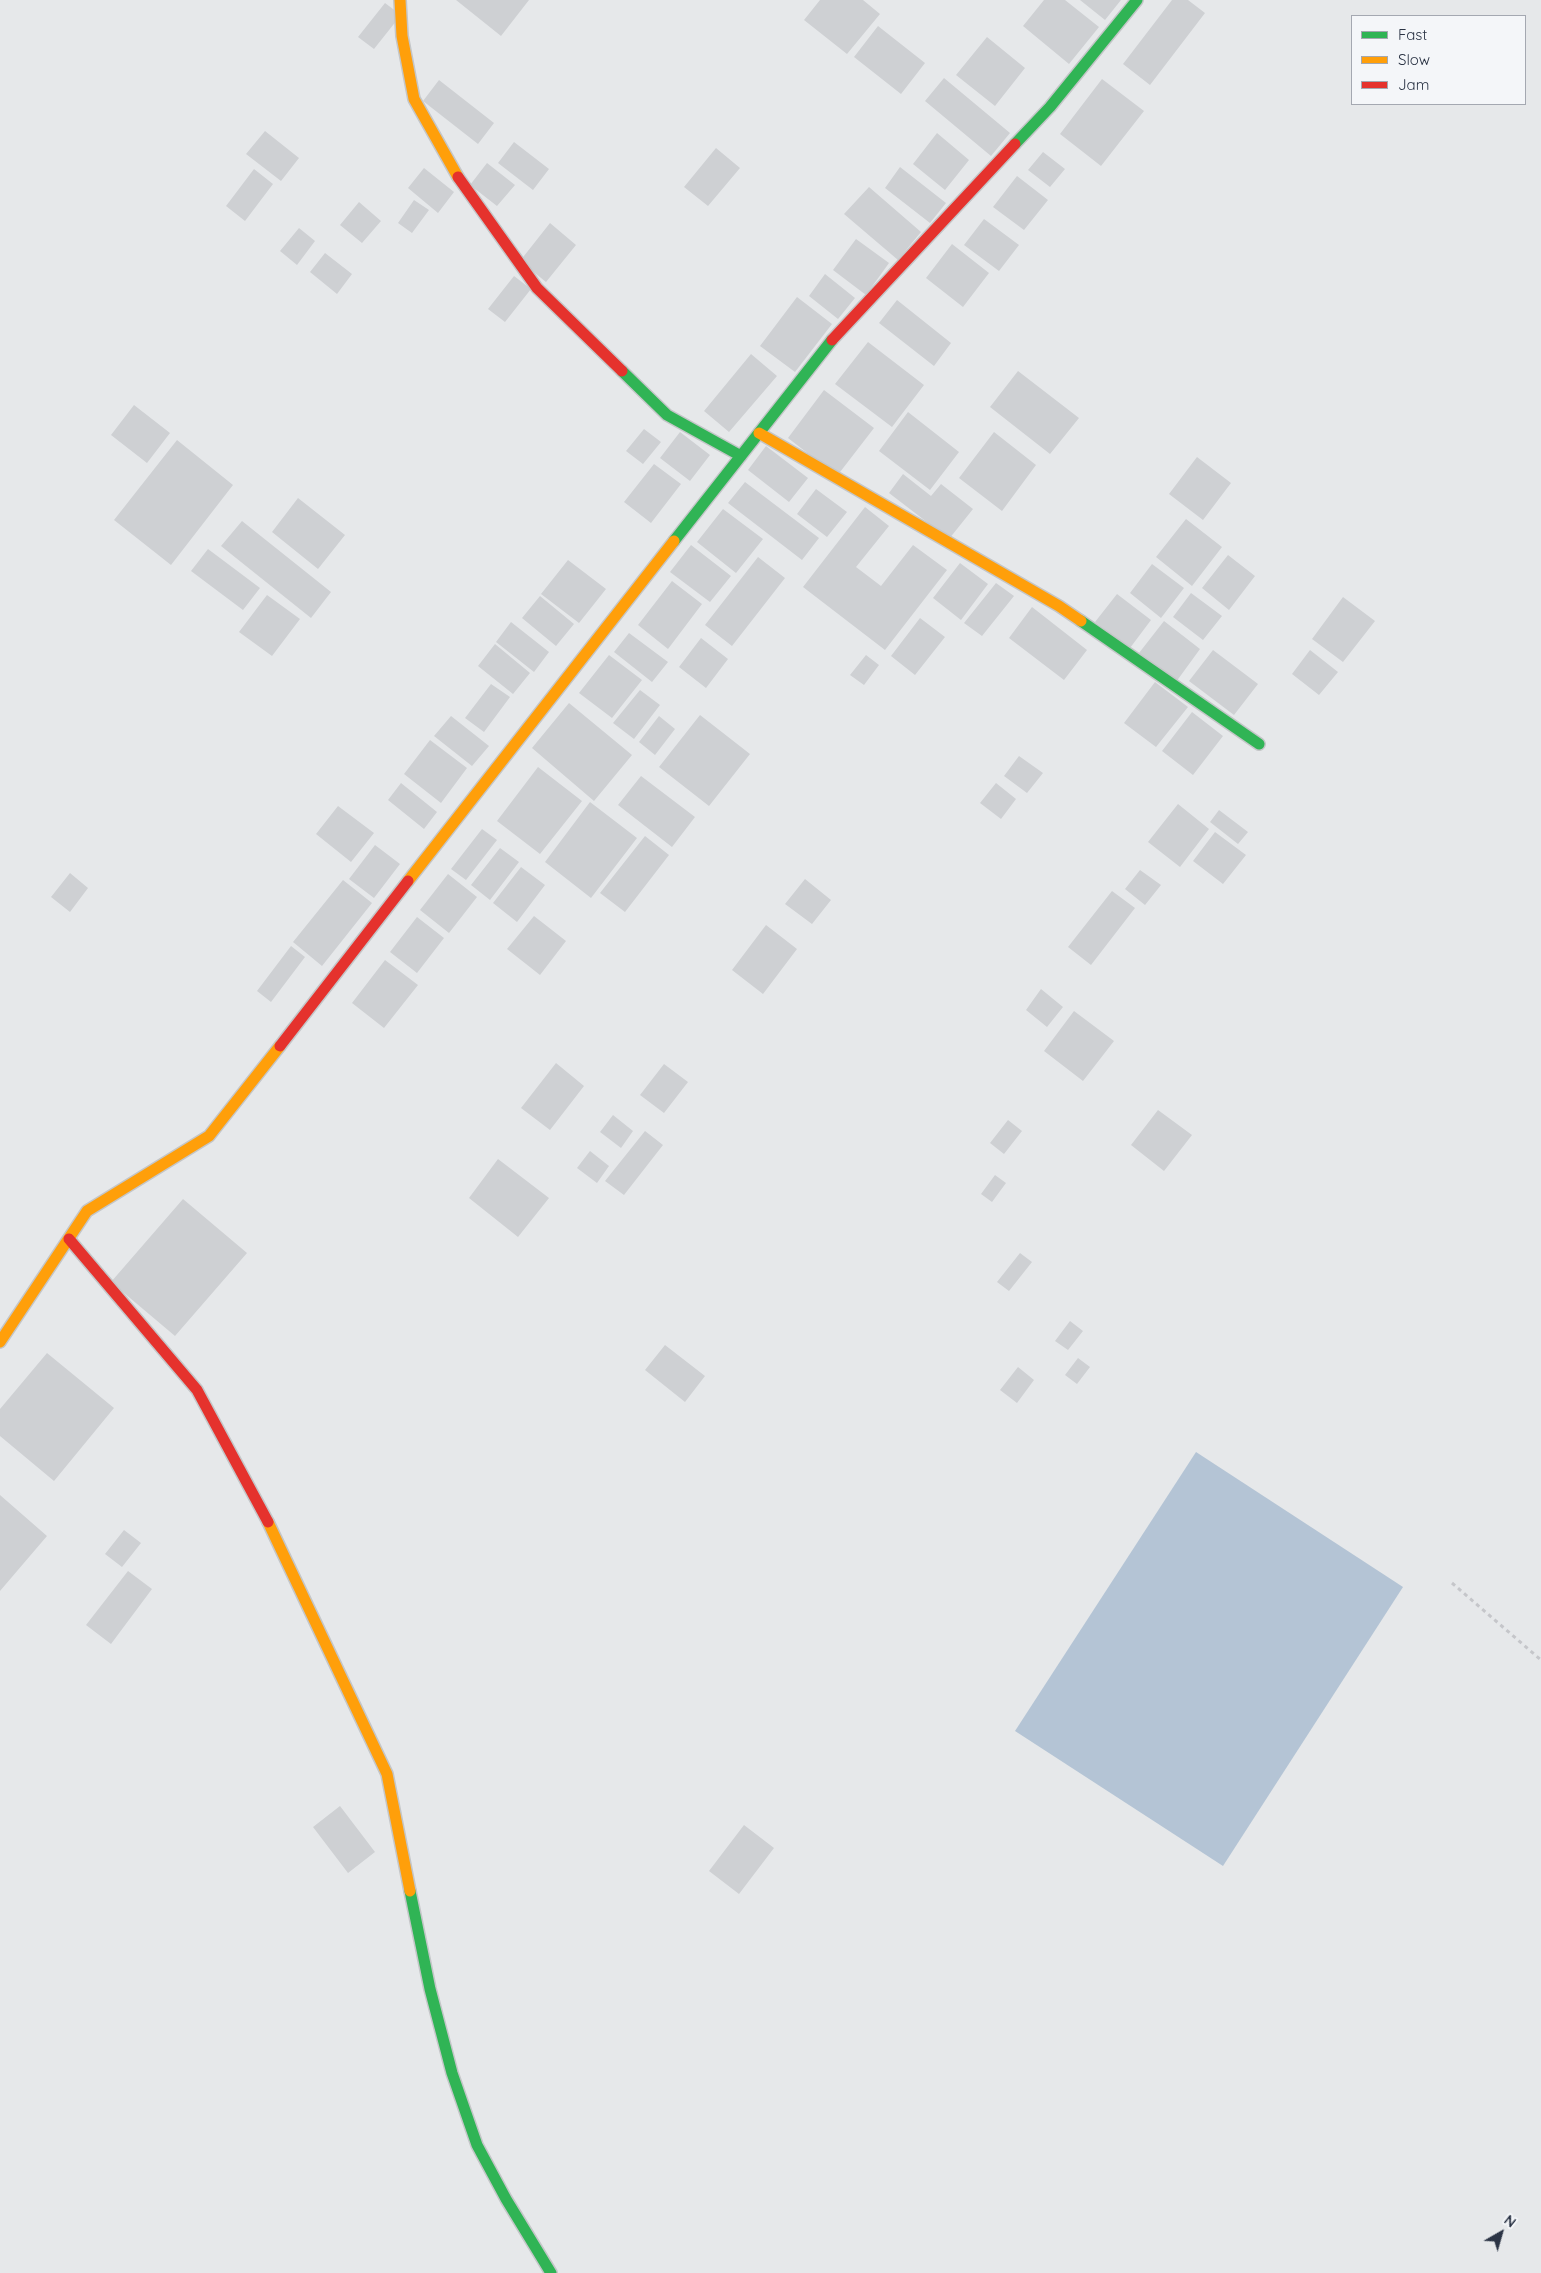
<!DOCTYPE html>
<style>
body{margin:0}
#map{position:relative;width:1541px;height:2273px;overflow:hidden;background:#e6e8ea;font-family:Quicksand,sans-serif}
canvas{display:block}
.legend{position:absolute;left:1351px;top:15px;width:175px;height:90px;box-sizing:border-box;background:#f4f6f9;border:1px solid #a4a8b1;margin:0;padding:6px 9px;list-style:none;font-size:15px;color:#2b3445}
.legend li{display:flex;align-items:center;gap:10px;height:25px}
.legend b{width:25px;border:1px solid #a4a8b1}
.north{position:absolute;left:1476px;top:2208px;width:50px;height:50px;-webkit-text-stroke:4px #f4f6f9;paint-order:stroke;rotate:38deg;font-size:14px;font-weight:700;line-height:20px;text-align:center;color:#2b3445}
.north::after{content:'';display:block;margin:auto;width:18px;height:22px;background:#2b3445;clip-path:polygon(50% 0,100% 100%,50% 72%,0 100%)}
</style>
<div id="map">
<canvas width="1541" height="2273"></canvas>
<ul class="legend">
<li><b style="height:6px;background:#30b455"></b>Fast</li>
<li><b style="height:6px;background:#ff9f0a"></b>Slow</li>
<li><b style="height:6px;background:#e5322d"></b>Jam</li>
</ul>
<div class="north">N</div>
</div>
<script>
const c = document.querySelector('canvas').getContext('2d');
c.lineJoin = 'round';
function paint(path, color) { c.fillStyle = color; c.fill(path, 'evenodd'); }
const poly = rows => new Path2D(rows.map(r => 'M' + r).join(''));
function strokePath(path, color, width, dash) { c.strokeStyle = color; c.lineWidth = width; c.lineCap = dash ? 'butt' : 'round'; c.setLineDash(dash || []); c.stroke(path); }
const water = poly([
 [1196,1452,1403,1587,1223,1866,1015,1731]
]);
const building = poly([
 [456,0,529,0,501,36],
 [820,0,863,0,880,14,847,54,804,20],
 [1044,0,1065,0,1099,27,1069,64,1023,26],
 [1080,0,1121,0,1105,20],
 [1172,0,1188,0,1205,13,1150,85,1123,64],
 [385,3,401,15,374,49,358,37],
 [878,26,925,63,901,94,854,57],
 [987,37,1025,68,995,106,956,75],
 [944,78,1010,133,991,156,925,101],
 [1102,79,1144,111,1101,166,1060,134],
 [439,80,494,123,478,144,423,101],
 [265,131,299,158,281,181,246,154],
 [937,133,969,160,945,190,913,164],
 [514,142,549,169,533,190,498,163],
 [716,148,740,168,708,206,684,187],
 [1043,152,1065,169,1050,187,1028,170],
 [487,163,515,185,497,206,470,185],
 [900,167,946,203,930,223,885,188],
 [424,168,454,192,438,213,408,188],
 [254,169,273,184,245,221,226,206],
 [1017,176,1048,200,1024,230,993,207],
 [869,187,921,232,898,260,844,214],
 [414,200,429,210,412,233,398,223],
 [359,202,381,221,362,243,340,225],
 [984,219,1019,245,999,271,964,245],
 [550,223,576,245,546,282,520,261],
 [299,228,315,241,297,265,280,251],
 [856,239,889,263,866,295,833,270],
 [952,244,989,273,963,307,926,278],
 [325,253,352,274,337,294,310,272],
 [825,274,855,298,838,319,809,296],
 [514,276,531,289,505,322,488,309],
 [797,297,832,324,795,372,760,346],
 [897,300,951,343,934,366,879,323],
 [868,342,924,385,892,427,835,384],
 [751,354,777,376,729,432,704,411],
 [1018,371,1079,418,1050,454,990,407],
 [824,390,874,428,837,476,788,438],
 [134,405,170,433,147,463,111,435],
 [908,412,959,452,930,490,879,451],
 [644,429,661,442,643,464,626,451],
 [680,432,710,455,690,481,660,458],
 [994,432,1036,465,1002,511,959,478],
 [177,440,233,485,171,565,114,520],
 [766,446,808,478,789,502,748,470],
 [1197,457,1231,483,1203,520,1169,494],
 [654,464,681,484,651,523,624,502],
 [903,474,931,496,941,484,973,509,949,539,889,493],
 [745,482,819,538,802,560,728,503],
 [816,489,847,512,827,537,797,514],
 [298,498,345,535,318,569,272,532],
 [865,507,889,526,856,567,881,586,913,545,947,570,885,650,803,587],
 [723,509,763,539,736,573,697,542],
 [1186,519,1222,547,1192,586,1156,557],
 [242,521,331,592,311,618,221,546],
 [691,545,731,576,710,602,670,572],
 [208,549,260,588,243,610,191,571],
 [1228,555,1255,576,1229,610,1202,588],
 [758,557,785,578,732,646,705,625],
 [568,560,606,589,579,623,541,594],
 [960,563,988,584,961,620,933,598],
 [1152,564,1184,588,1161,618,1130,593],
 [672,581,702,604,668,649,638,625],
 [996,583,1014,596,982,636,964,623],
 [1191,593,1222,616,1203,640,1173,617],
 [1117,594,1151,620,1130,648,1095,622],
 [267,595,300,619,272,656,239,632],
 [540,596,574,624,556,646,522,618],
 [1343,597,1375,621,1343,662,1312,639],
 [1032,607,1087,650,1064,680,1009,638],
 [920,618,945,637,915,675,891,656],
 [1164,621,1200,649,1176,682,1139,653],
 [511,622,549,652,534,672,496,642],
 [629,633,668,662,652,682,614,652],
 [701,638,728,659,706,688,679,667],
 [495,644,530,673,513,694,478,666],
 [1213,650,1258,684,1234,715,1189,681],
 [1310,650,1338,672,1319,695,1292,674],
 [609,655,642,680,612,718,579,693],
 [866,655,879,665,864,685,850,675],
 [1155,682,1188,707,1156,747,1124,723],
 [491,684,510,697,484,732,465,718],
 [640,690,660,705,634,739,613,723],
 [569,703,632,755,594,801,532,748],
 [1192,712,1223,736,1193,775,1162,751],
 [700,715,750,754,709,806,659,767],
 [451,716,489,746,472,766,434,736],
 [659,716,675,729,655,755,639,742],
 [430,740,467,768,441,803,404,774],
 [1019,756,1043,773,1027,793,1004,776],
 [538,767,582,801,540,854,497,821],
 [641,776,695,817,672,847,618,805],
 [401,783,437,812,424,829,388,800],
 [996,783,1016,799,1001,819,980,803],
 [590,802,637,838,591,898,545,862],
 [1178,804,1209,829,1180,867,1148,842],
 [338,806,374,833,351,862,316,834],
 [1219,810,1248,832,1238,844,1210,822],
 [482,829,497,840,466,880,451,869],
 [1215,832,1246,855,1223,884,1193,861],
 [645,836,669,855,625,912,600,893],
 [375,845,400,864,374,898,349,879],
 [500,848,519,862,490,900,471,885],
 [521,867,545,885,517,922,493,903],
 [1140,870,1161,885,1145,905,1125,889],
 [70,873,88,888,70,912,51,897],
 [448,874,477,897,449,933,420,910],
 [805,879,831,900,812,924,785,904],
 [343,880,372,903,322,966,293,942],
 [1112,891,1135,908,1091,965,1068,947],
 [534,916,566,941,540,975,507,949],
 [417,917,444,938,417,973,390,952],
 [766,925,797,949,763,994,732,970],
 [291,946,305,957,271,1002,257,991],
 [385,960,418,985,384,1028,352,1003],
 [1041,989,1063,1007,1047,1027,1026,1010],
 [1074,1011,1114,1041,1083,1081,1044,1051],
 [556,1063,584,1086,550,1130,521,1108],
 [664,1064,688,1082,664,1113,640,1095],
 [1158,1110,1192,1135,1164,1171,1131,1145],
 [613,1115,633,1131,621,1148,600,1132],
 [1008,1120,1022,1131,1004,1154,990,1143],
 [645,1131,663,1145,624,1195,605,1181],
 [590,1151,609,1166,597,1183,577,1168],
 [498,1159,549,1198,518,1237,469,1198],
 [995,1175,1006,1183,992,1202,981,1194],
 [183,1199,247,1253,175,1336,111,1282],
 [1020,1253,1032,1262,1009,1291,997,1282],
 [1070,1321,1083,1331,1068,1350,1055,1341],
 [665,1345,705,1376,685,1402,645,1370],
 [47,1353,114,1408,54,1481,0,1436,0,1409],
 [1078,1358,1090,1367,1077,1384,1065,1375],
 [1018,1367,1034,1380,1017,1403,1000,1390],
 [0,1495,47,1536,0,1591],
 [124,1530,141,1543,122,1567,105,1554],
 [128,1571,152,1589,111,1644,86,1625],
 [340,1806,375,1852,348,1873,313,1827],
 [744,1825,774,1848,739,1894,709,1871]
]);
const path = poly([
 [1452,1583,1541,1660]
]);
const fast = poly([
 [1015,144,1050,107,1137,0],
 [622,371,667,415,741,456],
 [674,541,832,340],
 [1081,621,1259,744],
 [410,1891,430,1989,452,2073,477,2145,506,2199,551,2273]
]);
const slow = poly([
 [400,0,402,36,414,99,458,177],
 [759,433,1059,606,1081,621],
 [408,881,674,541],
 [0,1342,87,1211,209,1136,280,1046],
 [268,1522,387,1774,410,1891]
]);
const jam = poly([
 [458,177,537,288,622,371],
 [832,340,1015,144],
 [280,1046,408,881],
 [69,1239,197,1390,268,1522]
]);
paint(water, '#b4c4d5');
paint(building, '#ced0d3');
strokePath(fast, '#c4c6c8', 14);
strokePath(slow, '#c4c6c8', 14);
strokePath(jam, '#c4c6c8', 14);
strokePath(path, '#c5c6ca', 3, [4, 4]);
strokePath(fast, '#30b455', 11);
strokePath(slow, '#ff9f0a', 11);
strokePath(jam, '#e5322d', 11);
</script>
